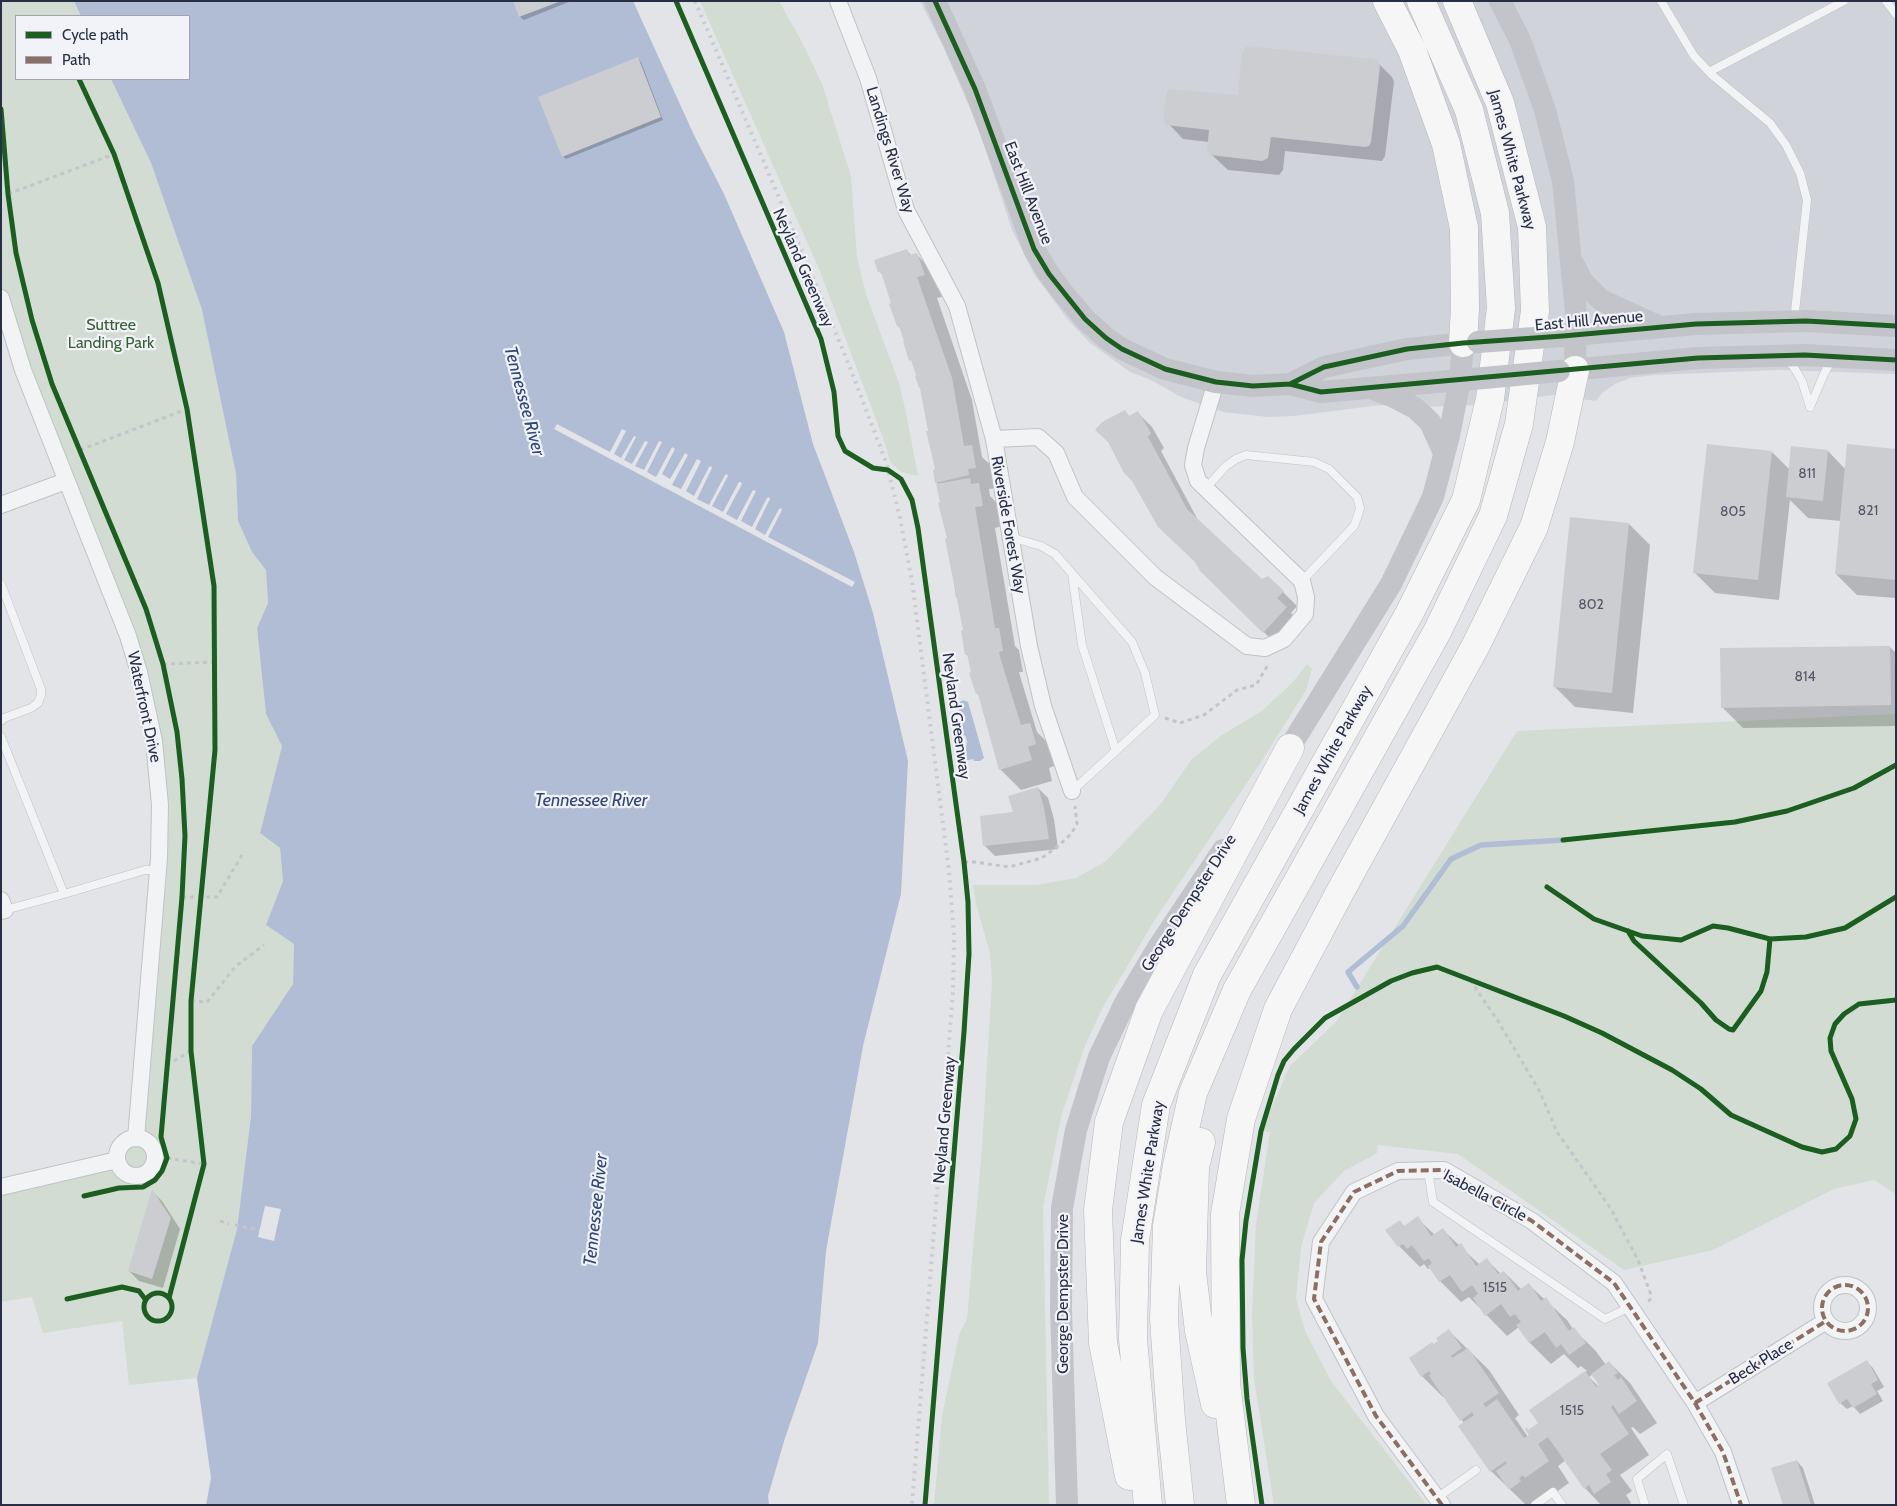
<!DOCTYPE html>
<style>
body{margin:0}
#map{position:relative;width:1897px;height:1506px;overflow:hidden;background:#e3e4e8;font-family:Cabin,sans-serif}
canvas{display:block}
.frame{position:absolute;inset:0;border:2px solid #282e43;pointer-events:none}
.legend{position:absolute;left:15px;top:15px;width:175px;height:65px;box-sizing:border-box;background:#f1f3f8;border:1px solid #a1a4b0;margin:0;padding:6px 9px;list-style:none;font-size:15px;color:#282e43}
.legend li{display:flex;align-items:center;gap:10px;height:25px}
.legend b{width:25px;border:1px solid #a1a4b0}
</style>
<div id="map">
<canvas width="1897" height="1506"></canvas>
<div class="frame"></div>
<ul class="legend">
<li><b style="height:6px;background:#1b5e20"></b>Cycle path</li>
<li><b style="height:6px;background:#8d6e63"></b>Path</li>
</ul>
</div>
<script>
const c = document.querySelector('canvas').getContext('2d');
c.lineJoin = 'round';
function paint(path, color) { c.fillStyle = color; c.fill(path, 'evenodd'); }
const poly = rows => new Path2D(rows.map(r => 'M' + r).join(''));
function strokePath(path, color, width, dash) { c.strokeStyle = color; c.lineWidth = width; c.lineCap = dash ? 'butt' : 'round'; c.setLineDash(dash || []); c.stroke(path); }
function write(font, color, halo, rows, align = 'center') {
  c.font = font + ' Cabin,sans-serif'; c.lineWidth = 4.5; c.setLineDash([]); c.textBaseline = 'middle'; c.strokeStyle = halo; c.fillStyle = color; for (const [text, x, y, turn = 0] of rows) {
    c.save(); c.translate(x, y); c.rotate((+turn || 0) * Math.PI / 180); c.textAlign = isNaN(turn) ? turn : align; if (halo) c.strokeText(text, 0, 0); c.fillText(text, 0, 0); c.restore();
  }
}
const built = poly([
 [920,1,1896,1,1896,374,1778,370,1654,375,1630,378,1615,384,1602,393,1596,401,1553,395,1475,405,1400,408,1387,405,1373,406,1294,416,1268,417,1223,412,1181,397,1151,380,1130,372,1090,343,1068,320,1034,274,1012,230,978,127,942,44]
]);
const green = poly([
 [1,1,74,1,81,16,16,16,16,79,111,79,151,163,202,310,236,474,238,521,252,552,266,570,268,603,257,628,266,714,282,746,260,833,280,848,283,881,266,925,294,944,293,985,252,1046,251,1116,237,1229,197,1378,129,1385,122,1321,43,1333,32,1297,1,1302,1,1187,117,1153,124,1142,130,1139,157,897,147,704,1,298],
 [700,1,779,1,803,44,822,84,851,176,857,257,866,294,900,386,907,418,918,476,901,472,890,462,885,443,819,269],
 [1307,664,1312,669,1306,690,1263,759,1154,921,1103,1007,1086,1043,1062,1113,1043,1207,1049,1505,934,1505,942,1416,959,1335,967,1319,982,1147,992,982,990,953,976,904,973,885,1037,885,1076,878,1105,862,1160,805,1192,759,1222,735,1262,711,1293,682],
 [1896,714,1896,1194,1874,1180,1834,1189,1713,1250,1624,1270,1458,1154,1378,1145,1377,1153,1344,1171,1314,1203,1301,1247,1296,1298,1305,1331,1331,1381,1427,1505,1274,1505,1254,1379,1252,1316,1256,1224,1270,1132,1261,1131,1290,1066,1336,1022,1517,731]
]);
const water = poly([
 [74,1,633,1,694,135,724,194,784,332,813,444,854,552,873,613,908,761,901,894,863,1046,826,1251,818,1343,785,1438,768,1496,769,1505,206,1505,211,1478,197,1378,237,1229,251,1116,252,1046,293,984,294,944,266,925,283,881,280,848,260,833,282,746,266,714,257,628,268,603,266,570,252,552,238,521,236,474,202,310,151,163,111,79,189,79,189,16,81,16],
 [963,700,968,702,984,758,980,761,974,761,973,759,964,761,962,752,966,747,967,742,966,737,960,731,959,724,962,723,957,704]
]);
const pier = poly([
 [557,424,610,452,622,429,626,431,614,454,621,458,634,436,636,437,624,460,632,464,645,441,648,442,635,466,644,470,659,441,662,442,647,472,656,477,672,447,675,449,662,474,670,479,685,453,688,455,672,485,681,489,697,459,701,461,686,491,694,496,709,467,711,466,712,468,697,499,709,505,725,475,727,474,728,476,712,506,723,512,739,482,741,482,742,484,726,514,737,520,753,490,756,491,741,521,752,527,767,498,769,497,770,499,755,529,765,535,779,509,781,508,782,510,768,537,855,582,852,587,554,429],
 [265,1206,281,1209,274,1241,258,1237]
]);
const shadow = poly([
 [514,1,571,1,524,20,520,17],
 [638,59,641,62,663,120,566,159,563,156],
 [1377,62,1392,77,1394,82,1385,156,1382,161,1285,151,1283,170,1279,175,1228,170,1210,153,1209,142,1183,139,1165,120,1239,96],
 [907,251,912,256,917,255,938,276,945,296,937,298,972,400,982,457,993,467,996,488,989,489,990,496,999,505,1003,526,995,528,1015,646,1019,650,1023,672,1019,672,1021,679,1037,732,1050,745,1056,765,1049,768,1052,781,1021,790,1000,769,980,696,977,694,968,656,966,654,964,631,958,599,956,597,948,539,938,484,936,482,936,470,922,389,901,329,898,326,883,275,880,272],
 [1125,411,1130,417,1138,413,1152,427,1164,448,1161,451,1199,522,1262,581,1283,592,1297,606,1291,613,1300,622,1278,646,1201,570],
 [1896,450,1896,598,1857,595,1836,574,1841,521,1808,518,1790,500,1779,600,1715,593,1694,572,1772,452,1790,470,1828,451,1846,470],
 [1629,524,1650,545,1633,713,1575,707,1554,686],
 [1890,647,1896,653,1896,726,1743,728,1722,707],
 [1038,788,1048,798,1054,819,1058,849,995,856,984,845],
 [153,1192,162,1201,180,1229,163,1288,139,1281,129,1271],
 [1417,1218,1435,1235,1443,1230,1480,1265,1487,1260,1501,1274,1504,1272,1522,1290,1529,1285,1567,1320,1573,1329,1595,1350,1606,1365,1609,1362,1630,1383,1657,1423,1640,1434,1633,1427,1631,1428,1649,1455,1620,1475,1632,1491,1626,1495,1631,1503,1629,1505,1601,1505,1585,1488,1566,1460,1558,1466,1569,1483,1538,1505,1526,1505,1491,1471,1464,1423,1444,1396,1443,1397,1422,1376,1434,1345,1449,1331,1489,1370,1519,1415,1515,1418,1528,1437,1539,1423,1530,1410,1587,1371,1581,1366,1578,1368,1564,1354,1551,1364,1530,1343,1519,1327,1507,1336,1469,1297,1461,1302,1440,1281,1430,1268,1428,1269,1424,1264,1420,1267,1399,1246,1399,1221,1405,1227],
 [1593,1374,1601,1389,1589,1377],
 [1867,1362,1873,1368,1884,1387,1877,1391,1883,1401,1860,1414,1853,1406,1847,1409,1840,1403],
 [1797,1461,1803,1468,1815,1505,1784,1505]
]);
const stream = poly([
 [1357,987,1348,972,1403,926,1451,859,1481,845,1563,840]
]);
const building = poly([
 [513,1,561,1,519,17],
 [1247,46,1373,59,1378,61,1380,67,1371,142,1369,146,1365,147,1271,137,1268,158,1262,161,1210,155,1207,150,1209,130,1166,125,1163,119,1166,93,1168,89,1238,95,1242,52],
 [638,57,661,117,562,157,538,97],
 [907,249,909,255,917,253,925,275,917,277,952,378,964,446,972,445,976,468,968,469,969,475,935,483,933,470,935,469,926,431,928,431,920,388,919,388,915,376,916,375,911,360,909,361,903,341,904,341,899,326,897,326,889,304,891,303,881,272,878,272,874,260],
 [1125,410,1129,416,1138,411,1151,433,1148,437,1187,509,1262,579,1268,576,1284,591,1277,598,1287,607,1263,633,1200,571,1195,562,1158,527,1132,481,1124,473,1108,442,1095,430,1102,422],
 [1707,444,1772,451,1758,580,1693,573],
 [1847,444,1896,449,1896,580,1835,574],
 [1791,446,1828,450,1823,501,1786,497],
 [970,478,971,484,979,483,983,506,975,507,995,628,999,628,1003,651,999,652,1000,657,1021,725,1030,723,1036,744,1028,747,1032,760,999,770,978,694,976,694,969,673,971,672,967,654,965,655,961,631,963,630,945,539,947,538,938,503,940,502,936,484],
 [1570,517,1629,523,1612,693,1553,687],
 [1890,646,1891,705,1721,708,1720,648],
 [1038,787,1044,808,1049,839,983,846,980,816,1013,812,1008,796],
 [152,1189,171,1218,152,1279,128,1271],
 [1418,1216,1431,1236,1443,1228,1456,1247,1461,1243,1476,1266,1487,1258,1498,1274,1504,1271,1518,1291,1529,1283,1541,1301,1546,1297,1569,1331,1574,1327,1586,1343,1569,1355,1561,1344,1556,1348,1545,1332,1529,1343,1516,1325,1521,1322,1515,1314,1510,1317,1501,1304,1485,1316,1473,1298,1478,1294,1472,1285,1462,1292,1450,1275,1439,1282,1428,1266,1432,1263,1429,1258,1424,1261,1412,1245,1407,1249,1403,1244,1398,1247,1385,1230,1400,1220,1404,1226],
 [1449,1329,1462,1348,1451,1356,1452,1358,1468,1348,1499,1393,1483,1404,1486,1407,1497,1399,1524,1438,1529,1435,1525,1429,1527,1427,1528,1430,1538,1423,1529,1410,1585,1371,1596,1387,1599,1385,1591,1374,1609,1361,1618,1373,1614,1375,1618,1380,1621,1377,1637,1401,1619,1414,1613,1405,1611,1407,1629,1434,1600,1454,1612,1470,1606,1474,1611,1482,1594,1494,1589,1485,1584,1489,1548,1437,1538,1444,1549,1461,1525,1478,1523,1475,1519,1478,1521,1481,1509,1490,1496,1471,1507,1463,1506,1461,1490,1472,1458,1426,1474,1415,1472,1412,1460,1421,1429,1376,1431,1374,1429,1371,1421,1377,1409,1358,1432,1342,1434,1344,1438,1341,1436,1338],
 [1867,1360,1878,1380,1871,1384,1877,1394,1853,1408,1847,1399,1839,1404,1827,1383],
 [1797,1460,1811,1505,1783,1505,1771,1468]
]);
const path = poly([
 [8,194,114,154],
 [80,450,187,409],
 [163,664,215,662],
 [1165,718,1180,723,1204,715,1237,690,1256,685,1269,663],
 [964,862,975,862,1009,867,1042,858,1057,847,1071,834,1077,824,1075,806],
 [182,897,217,897,242,855],
 [1470,980,1498,1021,1540,1092,1557,1132,1611,1209,1638,1260,1651,1295,1650,1300,1645,1302],
 [191,1001,207,1002,236,966,264,945],
 [167,1065,191,1051],
 [167,1158,204,1164],
 [220,1221,229,1224],
 [235,1225,259,1230]
]);
const lane = poly([
 [1661,1,1694,56,1712,75,1770,123,1786,145,1800,173,1807,200,1794,321],
 [1886,1,1896,14],
 [1709,72,1844,1],
 [1786,360,1793,366,1802,381,1810,407],
 [1810,407,1824,374,1832,359],
 [1206,488,1226,466,1236,459,1246,455,1314,462,1329,469,1357,497,1360,508,1357,518,1354,526,1302,581],
 [1010,537,1041,546,1055,554,1132,642,1145,673,1155,715,1072,791],
 [1072,574,1082,645,1116,751],
 [1,584,41,689,41,695,38,703,31,708,4,718,1,721],
 [1,737,64,894,145,870,159,870],
 [5,910,64,894],
 [1428,1171,1433,1202,1605,1319,1630,1307],
 [1437,1498,1476,1470],
 [1535,1505,1553,1492,1562,1505],
 [1645,1505,1637,1479,1667,1454,1684,1505]
]);
const street = poly([
 [838,1,868,78,906,210,957,306,994,439],
 [1,298,23,370,128,636,139,672,154,741,160,805,159,858,136,1138],
 [1,505,66,481],
 [1072,791,1043,706,1029,646,994,439,1038,437,1056,453,1075,497,1155,577,1247,646,1265,648,1284,639,1305,614,1306,597,1302,581,1198,481,1193,465,1196,448,1216,382],
 [1,900,5,910,1,911],
 '117 1157a19 19 0 1 1 38 0a19 19 0 1 1-38 0Z',
 [1,1187,117,1160],
 '1822 1308a23 23 0 1 1 46 0a23 23 0 1 1-46 0Z',
 [1695,1403,1826,1321],
 [1442,1505,1376,1416,1314,1299,1321,1242,1354,1192,1398,1171,1444,1170,1532,1221,1614,1283,1695,1403,1723,1452,1741,1505]
]);
const secondary = poly([
 [935,1,975,89,1034,249,1049,274,1064,294,1085,319,1106,338,1122,349,1165,369,1216,382,1253,386,1290,384,1321,392,1473,379],
 [1500,1,1520,40,1545,110,1563,181,1576,313,1575,370],
 [1574,265,1582,281,1601,300,1660,327],
 [1563,336,1696,324,1806,321,1896,326],
 [1560,371,1698,358,1805,355,1896,360],
 [1290,384,1324,367,1407,349,1477,342],
 [1375,390,1394,397,1415,408,1430,422,1444,453],
 [1280,763,1391,584,1433,497,1449,436,1460,380,1463,343],
 [1067,1505,1061,1309,1062,1208,1076,1130,1099,1057,1125,1003,1159,946,1223,850]
]);
const highway = poly([
 [1387,1,1412,50,1446,144,1464,228,1465,308,1463,343],
 [1201,1142,1195,1167,1192,1272,1199,1331,1215,1404],
 [1129,1476,1103,1343,1098,1210,1109,1122,1149,1010,1290,748],
 [1148,1505,1133,1339,1135,1240,1156,1105,1207,975,1409,614,1466,500,1490,399,1501,308,1495,213,1469,110,1421,1],
 [1180,1505,1171,1420,1164,1319,1167,1226,1177,1165,1193,1093,1237,990,1437,632,1493,516,1519,424,1535,311,1532,227,1500,103,1457,1],
 [1241,1505,1226,1383,1225,1214,1241,1119,1278,1009,1340,892,1475,647,1534,527,1560,442,1575,370]
]);
const rail = poly([
 [695,1,812,275,851,370,887,465,900,518,912,581,949,871,954,935,953,992,912,1505]
]);
const secondaryBridge = poly([
 [1478,342,1563,336],
 [1473,379,1559,371]
]);
const quiet = poly([
 '1822 1308a23 23 0 1 1 46 0a23 23 0 1 1-46 0Z',
 [1695,1403,1826,1321],
 [1442,1505,1376,1416,1314,1299,1321,1242,1354,1192,1398,1171,1444,1170,1532,1221,1614,1283,1695,1403,1723,1452,1741,1505]
]);
const cycleway = poly([
 [676,1,821,339,834,392,838,436,845,451,873,468,888,470,901,479,912,500,918,528,964,862,968,902,969,954,964,1032,925,1505],
 [935,1,975,89,1034,249,1049,274,1085,319,1106,338,1122,349,1165,369,1216,382,1253,386,1290,384,1321,392,1698,358,1805,355,1896,360],
 [79,79,114,154,158,283,187,409,214,586,215,750,191,1001,191,1051,204,1164,169,1298],
 [1,109,8,194,16,253,32,320,52,384,146,609,163,664,177,732,182,779,185,836,182,897,161,1137,167,1158,162,1171,155,1180,143,1187,119,1188,84,1196],
 [1290,384,1324,367,1407,349,1463,343,1563,336,1696,324,1806,321,1896,326],
 [1563,840,1735,822,1787,811,1854,788,1896,765],
 [1547,887,1594,919,1642,936,1681,940,1713,926,1728,928,1770,939,1806,937,1845,928,1896,897],
 [1628,931,1634,941,1701,1003,1716,1020,1729,1029,1733,1030,1761,991,1767,972,1770,939],
 '144 1307a14 14 0 1 1 28 0a14 14 0 1 1-28 0Z',
 [67,1299,122,1287,139,1291,145,1299],
 [1262,1505,1247,1399,1243,1348,1242,1260,1246,1221,1261,1131,1278,1075,1284,1061,1294,1049,1325,1018,1391,981,1412,973,1437,967,1564,1016,1602,1033,1672,1070,1701,1089,1731,1115,1802,1147,1822,1152,1836,1149,1850,1136,1856,1119,1852,1099,1831,1051,1830,1038,1835,1024,1844,1014,1859,1004,1896,1000]
]);
const numberNames = [
 ["811",1807,474],
 ["821",1868,511],
 ["805",1733,512],
 ["802",1591,605],
 ["814",1805,677],
 ["1515",1495,1288],
 ["1515",1572,1411]
];
const streetNames = [
 ["Landings River Way",890,150,73],
 ["James White Parkway",1512,160,75],
 ["East Hill Avenue",1028,193,69],
 ["Neyland Greenway",803,268,66],
 ["East Hill Avenue",1589,321,-5],
 ["Riverside Forest Way",1008,525,80],
 ["Waterfront Drive",144,707,78],
 ["Neyland Greenway",956,716,82],
 ["James White Parkway",1333,750,-61],
 ["George Dempster Drive",1189,903,-57],
 ["Neyland Greenway",945,1120,-85],
 ["James White Parkway",1148,1172,-81],
 ["Isabella Circle",1485,1196,28],
 ["George Dempster Drive",1063,1294,-90],
 ["Beck Place",1761,1362,-32]
];
const parkNames = [
 ["Suttree",111,325],
 ["Landing Park",111,343]
];
const waterNames = [
 ["Tennessee River",524,401,75],
 ["Tennessee River",591,801],
 ["Tennessee River",596,1210,-84]
];
paint(built, '#d1d3db');
paint(green, '#d2dcd3');
paint(water, '#b0bdd4');
paint(pier, '#e3e4e8');
paint(shadow, '#0003');
strokePath(stream, '#b0bdd4', 5.5);
paint(building, '#cbcdd1');
strokePath(lane, '#c1c2c6', 9);
strokePath(street, '#c1c2c6', 18);
strokePath(highway, '#b5b7bd', 29);
strokePath(path, '#c4c5cb', 3, [4, 4]);
strokePath(lane, '#f2f3f5', 8);
strokePath(street, '#f2f3f5', 16);
strokePath(secondary, '#c3c4ca', 22);
strokePath(highway, '#f6f6f7', 28);
strokePath(rail, '#cbccd0', 4, [2.5, 5]);
strokePath(secondaryBridge, '#c3c4ca', 22);
strokePath(quiet, '#8d6e63', 4, [8, 4]);
strokePath(cycleway, '#1b5e20', 5);
write('14px', '#525667', null, numberNames);
write('16px', '#282e43', '#f1f3f8', streetNames);
write('16px', '#375f35', '#f1f3f8', parkNames);
write('italic 18px', '#304779', '#f1f3f8', waterNames);
</script>
